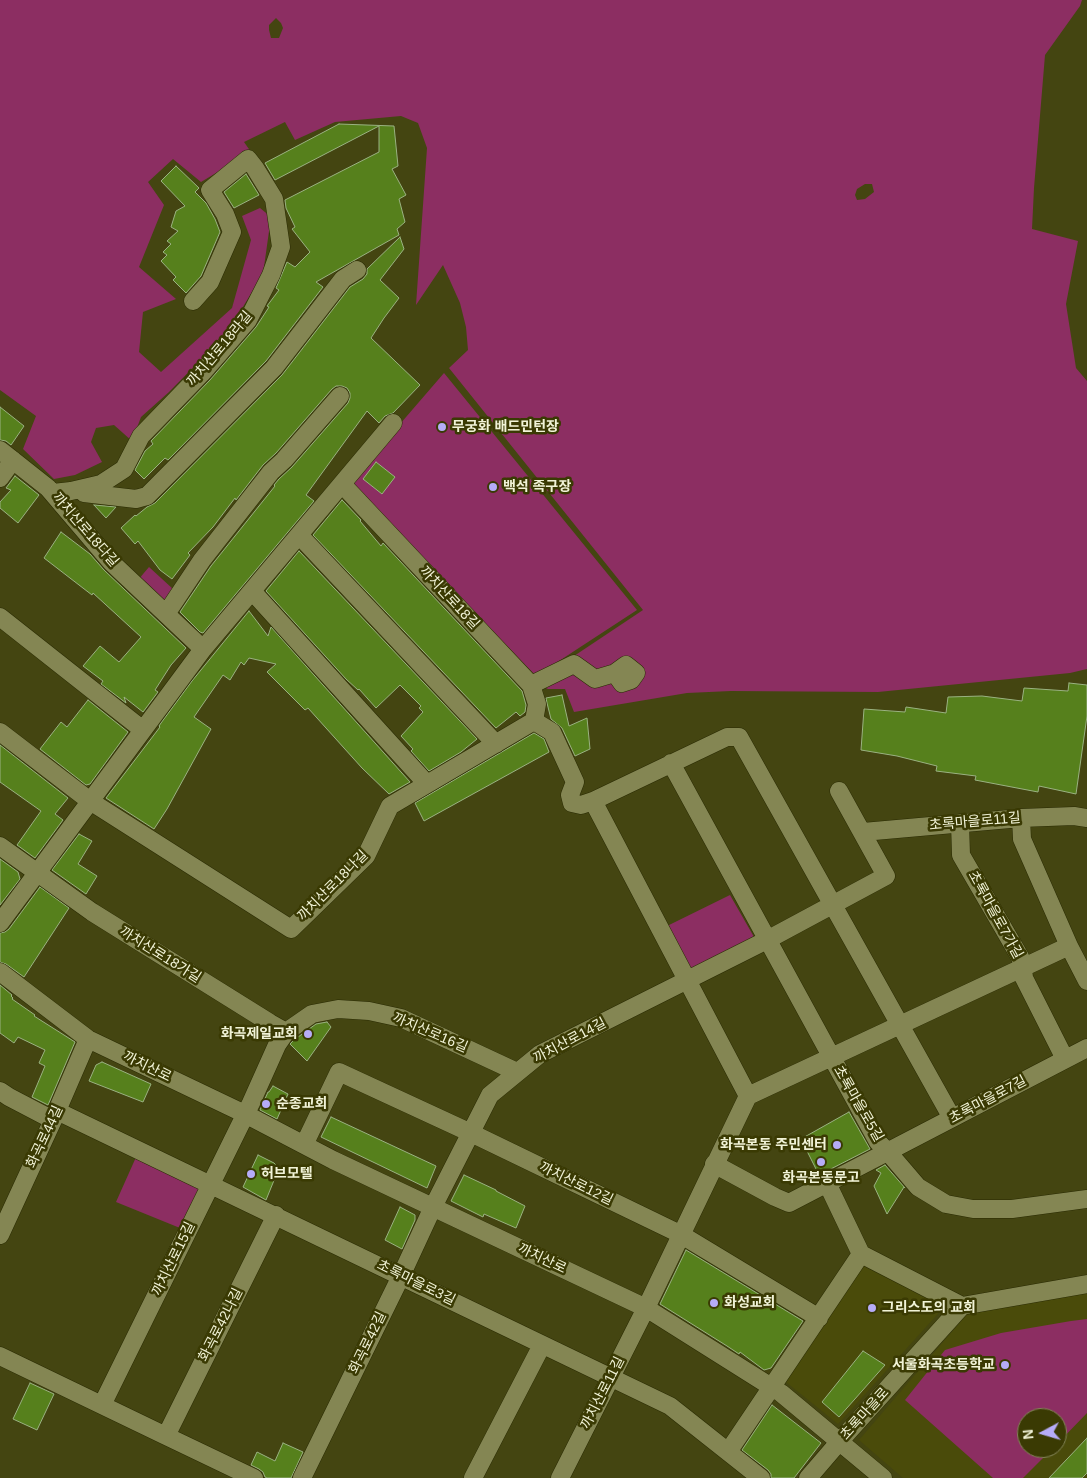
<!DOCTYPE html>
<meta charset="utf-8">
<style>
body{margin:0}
#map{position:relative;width:1087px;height:1478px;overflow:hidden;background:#444511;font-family:Helvetica,sans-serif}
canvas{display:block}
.north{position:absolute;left:1017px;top:1408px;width:50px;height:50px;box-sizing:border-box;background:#3a3a03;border:1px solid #838458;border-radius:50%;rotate:264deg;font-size:14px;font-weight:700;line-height:20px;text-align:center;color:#f1f3d7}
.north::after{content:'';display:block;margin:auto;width:18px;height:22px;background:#b6acf8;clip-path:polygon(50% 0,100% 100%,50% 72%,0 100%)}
</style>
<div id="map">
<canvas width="1087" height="1478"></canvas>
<div class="north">N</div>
</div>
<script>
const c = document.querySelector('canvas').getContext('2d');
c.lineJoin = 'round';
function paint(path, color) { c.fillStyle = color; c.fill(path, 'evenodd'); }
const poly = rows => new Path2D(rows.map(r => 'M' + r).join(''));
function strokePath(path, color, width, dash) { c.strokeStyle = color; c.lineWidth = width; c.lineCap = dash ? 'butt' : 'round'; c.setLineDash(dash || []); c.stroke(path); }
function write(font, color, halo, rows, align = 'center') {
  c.font = font + ' Helvetica,"Noto Sans KR",sans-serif'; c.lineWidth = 5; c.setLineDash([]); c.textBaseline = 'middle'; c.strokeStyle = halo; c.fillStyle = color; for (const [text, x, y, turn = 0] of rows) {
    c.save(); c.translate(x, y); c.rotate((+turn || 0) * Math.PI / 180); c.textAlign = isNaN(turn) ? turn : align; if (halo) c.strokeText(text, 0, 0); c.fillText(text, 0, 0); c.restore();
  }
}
const built = poly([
 [863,1266,945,1306,838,1424,786,1382],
 [1087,1293,1087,1478,903,1478,859,1440,969,1312],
 [1027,1418,1057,1418,1057,1448,1027,1448]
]);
const green = poly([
 [0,0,1082,0,1080,6,1045,55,1034,188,1032,229,1078,241,1066,304,1076,368,1087,381,1087,669,1070,673,878,692,731,691,687,693,574,712,565,689,548,689,542,686,541,678,643,610,449,368,468,350,466,327,460,303,443,265,416,305,427,148,418,123,401,116,335,122,295,140,285,122,244,142,251,152,201,182,173,159,148,182,164,205,139,267,176,299,143,312,139,352,161,372,232,308,251,240,242,216,260,208,271,217,263,274,227,333,169,392,141,417,132,441,114,425,96,428,91,442,102,462,75,475,54,479,23,449,36,416,0,390],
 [276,18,281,23,283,28,279,38,271,38,269,30,269,25],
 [865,184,872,184,874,192,865,199,857,200,855,195,857,189],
 [444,373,637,610,536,676,350,482],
 [149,567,173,589,163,606,138,580],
 [730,895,754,937,691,970,667,926],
 [137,1155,201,1185,180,1228,116,1202],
 [1087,1319,1087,1413,1057,1444,1057,1418,1027,1418,1027,1448,1053,1448,1023,1478,993,1478,905,1400,945,1350,1001,1333,1071,1321]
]);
const building = poly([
 [339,124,394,126,398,166,392,169,406,195,399,199,405,222,397,229,399,235,316,282,323,287,266,361,168,460,165,458,144,479,135,470,145,451,153,444,151,441,210,380,256,327,269,307,267,306,279,290,276,288,287,262,295,267,310,252,292,229,295,227,286,208,285,200,379,152,379,126,275,180,265,163,339,124],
 [176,166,199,188,195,192,206,203,215,219,220,232,201,276,186,293,173,280,176,277,161,261,167,255,163,252,171,244,167,241,178,231,171,227,176,211,185,206,161,181,176,166],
 [246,174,259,195,234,208,224,192,246,174],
 [400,237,404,249,380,280,399,298,384,318,371,338,420,385,393,413,385,416,379,423,367,411,306,495,314,501,203,633,200,632,180,612,211,566,275,486,274,485,279,479,292,467,348,403,350,398,350,393,347,388,342,386,336,386,332,389,276,453,263,465,236,500,235,498,213,527,188,553,190,555,172,579,160,570,138,541,135,544,121,528,135,515,136,516,147,507,155,503,282,375,350,287,363,279,367,274,367,269,400,237],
 [0,407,24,426,11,445,6,441,0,440,0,407],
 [376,462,395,477,382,494,363,479,376,462],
 [15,476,39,495,18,523,0,508,0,502,11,490,6,488,15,476],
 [342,500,361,520,360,521,381,546,383,543,522,691,526,705,525,712,520,716,516,712,496,728,313,535,342,500],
 [94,505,116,507,106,518,94,505],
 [61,532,90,554,104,570,186,648,171,665,155,690,158,692,143,712,124,697,126,703,101,684,103,681,83,666,100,646,119,662,141,637,93,593,92,595,44,558,61,532],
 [299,551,477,739,461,752,429,771,411,751,413,749,401,736,423,712,419,708,421,706,400,685,376,708,359,689,358,690,346,679,266,591,299,551],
 [249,611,268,636,271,627,410,782,389,794,362,768,308,708,305,710,267,672,276,664,249,658,244,665,241,662,230,680,223,675,194,717,211,729,167,809,154,829,106,798,160,727,159,726,161,723,192,681,249,611],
 [1069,683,1087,685,1087,716,1076,794,1039,786,1038,792,975,780,976,776,936,771,937,766,897,756,861,750,864,709,905,712,906,707,946,713,948,697,982,696,1022,701,1024,688,1068,691,1069,683],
 [562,695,569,726,587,718,590,749,575,756,562,728,551,719,547,703,546,698,562,695],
 [88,700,128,732,90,784,86,785,40,749,61,722,67,727,88,700],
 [534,733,544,739,549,752,424,821,415,803,534,733],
 [0,745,68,798,55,814,63,820,35,858,17,845,41,811,0,782,0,745],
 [79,834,92,841,78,864,97,876,86,894,52,870,79,834],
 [0,859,18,872,20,879,0,905,0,859],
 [40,887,69,908,24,977,6,964,0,962,0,933,5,932,9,929,40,887],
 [0,985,12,995,11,996,13,998,12,999,35,1015,34,1016,75,1042,48,1105,32,1097,45,1066,39,1063,45,1050,18,1037,14,1043,0,1033,0,985],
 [327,1022,331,1027,307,1061,290,1044,294,1040,316,1024,327,1022],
 [102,1062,151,1084,143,1102,89,1081,96,1065,102,1062],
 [273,1086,288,1094,277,1119,260,1110,268,1092,269,1092,273,1086],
 [849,1112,870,1149,819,1175,801,1139,849,1112],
 [331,1117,436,1166,427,1188,321,1137,331,1117],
 [258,1155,274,1163,279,1168,266,1200,243,1187,258,1155],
 [885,1165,905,1188,904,1187,887,1214,874,1186,881,1173,876,1170,885,1165],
 [464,1175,496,1190,496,1191,525,1206,516,1228,484,1214,483,1217,451,1201,464,1175],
 [400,1207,415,1215,415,1220,402,1249,385,1240,400,1207],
 [686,1250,803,1321,771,1368,764,1370,740,1352,739,1354,727,1346,660,1304,686,1250],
 [863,1351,885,1365,839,1417,822,1402,863,1351],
 [30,1383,54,1394,37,1430,13,1419,30,1383],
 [772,1405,821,1443,794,1478,771,1478,771,1474,768,1470,742,1450,772,1405],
 [1087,1438,1087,1473,1082,1478,1049,1478,1087,1438],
 [283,1443,303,1452,291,1478,267,1478,265,1477,263,1472,259,1469,251,1465,257,1452,275,1461,283,1443]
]);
const minor = poly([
 [0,450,48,488,111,562,203,649],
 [0,478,13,460],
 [342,484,531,685,537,704,534,721],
 [53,493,71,491,101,484,124,469,141,436,202,373,248,320,271,275,281,247,274,199,255,168,248,159,210,190,225,214,232,232,210,282,193,301],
 [84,493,136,499,147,496,274,368,343,279,357,270],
 [299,535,496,744],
 [252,591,427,784],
 [166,614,202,560,271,472,284,460,340,396],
 [0,617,143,730],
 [531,685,574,664,595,679,615,673,622,683,631,680,636,673,626,665,615,673],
 [534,721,552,732,575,782,570,795,572,803,581,805,593,801,727,737,739,737,952,1118],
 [0,732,90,801,291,929,366,856,390,806,534,721],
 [671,763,878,1142,888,1152,918,1187,946,1204,973,1209,1012,1209,1087,1199],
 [593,801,748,1096],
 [1021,818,1022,839,1069,946,1087,981],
 [960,823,961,855,1020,957,1023,968,1024,978,1065,1059],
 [863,832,1021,818,1074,816,1087,818],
 [0,846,92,912,270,1023,286,1032],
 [0,923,203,649,393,423],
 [0,972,88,1039,245,1114,333,1160,646,1308,781,1393,883,1478],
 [0,1091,9,1097,53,1120],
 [57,1111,670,1406,761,1478],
 [304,1145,339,1072,471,1133,680,1234,819,1318],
 [714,1164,775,1197,789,1203,1087,1048],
 [827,1183,861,1254,962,1306],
 [0,1235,53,1120,88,1039],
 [0,1356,166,1436,276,1215],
 [102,1405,251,1103,277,1045,286,1032,312,1014,338,1009,369,1011,401,1018,517,1072],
 [166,1436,254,1478],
 [728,1452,861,1254],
 [302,1478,401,1276,433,1207,490,1095,540,1054,767,940,886,876,839,791],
 [473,1478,542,1345],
 [560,1478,646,1308,748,1096,1069,946],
 [808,1478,839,1442,962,1306,1087,1284]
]);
const markers = [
 [442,427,5,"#b6acf8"],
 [493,487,5,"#b6acf8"],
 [308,1034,5,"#b6acf8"],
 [266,1104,5,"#b6acf8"],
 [837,1145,5,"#b6acf8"],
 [821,1162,5,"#b6acf8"],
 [251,1174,5,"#b6acf8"],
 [714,1303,5,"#b6acf8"],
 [872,1308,5,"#b6acf8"],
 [1005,1365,5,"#b6acf8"]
];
const streetNames = [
 ["까치산로18라길",220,349,-50],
 ["까치산로18다길",85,530,49],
 ["까치산로18길",449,598,47],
 ["초록마을로11길",975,822,-5],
 ["까치산로18나길",333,886,-45],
 ["초록마을로7가길",995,915,61],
 ["까치산로18가길",160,955,32],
 ["까치산로16길",430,1033,23],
 ["까치산로14길",570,1041,-28],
 ["까치산로",147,1067,26],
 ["초록마을로7길",988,1100,-28],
 ["초록마을로5길",858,1104,60],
 ["화곡로44길",45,1137,-65],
 ["까치산로12길",576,1184,26],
 ["까치산로15길",174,1259,-64],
 ["까치산로",542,1259,25],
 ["초록마을로3길",416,1283,26],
 ["화곡로42나길",221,1325,-63],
 ["화곡로42길",368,1343,-64],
 ["까치산로11길",603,1393,-63],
 ["초록마을로",865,1414,-48]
];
const poiNames = [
 ["무궁화 배드민턴장",452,427],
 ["백석 족구장",503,487],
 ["화곡제일교회",298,1034,"right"],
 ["순종교회",276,1104],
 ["화곡본동 주민센터",827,1145,"right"],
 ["허브모텔",261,1174],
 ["화곡본동문고",821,1178,"center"],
 ["화성교회",724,1303],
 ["그리스도의 교회",882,1308],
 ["서울화곡초등학교",995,1365,"right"]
];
paint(built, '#4a4b0a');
paint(green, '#8c2e62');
paint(building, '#56801c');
strokePath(building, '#9ab282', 1);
strokePath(minor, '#2a2b03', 19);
strokePath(minor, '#848653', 18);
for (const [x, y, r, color] of markers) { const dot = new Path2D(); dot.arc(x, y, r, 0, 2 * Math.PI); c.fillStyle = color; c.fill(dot); strokePath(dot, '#3a3a03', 2); }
write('14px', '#f1f3d7', '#3a3a03', streetNames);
write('bold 14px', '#f1f3d7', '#3a3a03', poiNames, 'left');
</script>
